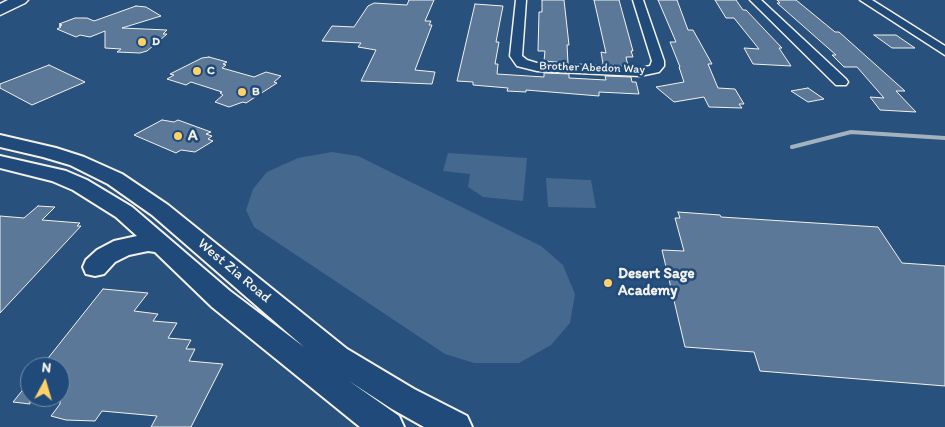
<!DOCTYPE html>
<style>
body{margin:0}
#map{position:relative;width:945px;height:427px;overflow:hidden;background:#28517e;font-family:Itim,sans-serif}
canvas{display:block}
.north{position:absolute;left:20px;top:357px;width:50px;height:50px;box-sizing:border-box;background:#1f4a7a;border:1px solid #748da6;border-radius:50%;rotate:6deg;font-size:14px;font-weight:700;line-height:20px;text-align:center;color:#f4f1e8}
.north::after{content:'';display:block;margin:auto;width:18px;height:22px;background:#ffd166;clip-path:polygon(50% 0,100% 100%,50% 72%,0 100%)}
</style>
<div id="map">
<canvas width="945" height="427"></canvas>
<div class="north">N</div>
</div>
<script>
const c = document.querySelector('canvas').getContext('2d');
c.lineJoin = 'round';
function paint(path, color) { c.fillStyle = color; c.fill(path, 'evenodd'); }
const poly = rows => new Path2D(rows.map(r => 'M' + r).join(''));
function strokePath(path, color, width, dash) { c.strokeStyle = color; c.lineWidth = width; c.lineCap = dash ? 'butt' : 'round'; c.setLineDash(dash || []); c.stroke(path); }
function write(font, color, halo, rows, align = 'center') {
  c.font = font + ' Itim,sans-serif'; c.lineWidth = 5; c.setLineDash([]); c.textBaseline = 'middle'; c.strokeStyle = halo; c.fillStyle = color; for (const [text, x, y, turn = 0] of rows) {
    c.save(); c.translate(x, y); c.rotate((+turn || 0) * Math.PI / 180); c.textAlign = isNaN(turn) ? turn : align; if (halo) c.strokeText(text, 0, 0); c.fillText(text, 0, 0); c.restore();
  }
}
const green = poly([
 [332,152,358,156,541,246,563,265,575,294,570,323,551,345,519,363,474,363,445,354,254,227,246,210,253,189,267,172,298,158],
 [448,153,527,158,523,201,483,197,468,187,470,174,443,171],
 [546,178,591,180,596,208,548,207]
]);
const stream = poly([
 [792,147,851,132,945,138]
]);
const building = poly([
 [409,0,434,0,425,21,431,21,429,25,432,25,415,70,435,72,432,84,361,81,376,50,358,47,361,43,322,41,332,26,354,27,368,6,374,3,407,5,409,0],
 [542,0,564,0,569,45,567,45,568,63,544,61,545,51,538,51,539,12,542,12,542,0],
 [594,0,619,0,633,51,631,51,633,57,626,57,628,66,603,64,601,52,606,53,594,0],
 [658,0,677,0,688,30,693,30,712,64,708,64,718,88,735,89,744,104,739,104,742,108,709,107,704,97,674,102,656,87,684,82,679,67,680,67,670,42,676,42,658,0],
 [715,0,736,0,743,10,746,10,782,48,779,48,791,66,753,64,744,48,759,49,734,18,726,18,715,0],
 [777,0,796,0,835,32,839,32,905,91,896,91,916,112,880,110,870,97,884,98,857,67,844,67,832,55,836,55,777,3,780,3,777,0],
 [475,4,503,6,496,42,499,42,495,64,498,64,497,74,544,77,544,73,569,74,569,78,606,80,605,76,631,77,632,82,636,82,639,94,599,92,599,96,526,90,526,92,507,91,508,88,473,85,473,82,457,81,475,4],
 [136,6,146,7,161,16,122,28,167,30,163,34,167,34,147,51,140,53,117,52,121,49,105,48,105,31,90,37,80,35,76,37,57,29,61,27,59,26,62,25,59,24,75,18,87,18,94,21,136,6],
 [874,35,896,35,915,48,892,48,874,35],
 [209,57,227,62,223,64,226,65,222,68,254,77,266,72,281,76,274,82,277,83,246,103,243,102,229,107,215,102,223,95,220,93,222,92,191,82,186,85,167,79,174,75,170,74,202,58,209,57],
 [49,65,85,82,32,105,0,88,0,84,49,65],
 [808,88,824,99,808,102,791,91,808,88],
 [162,120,174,122,178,120,211,132,206,134,212,136,208,139,213,141,195,152,181,150,176,153,134,135,162,120],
 [38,206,55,207,42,220,80,223,77,226,81,226,0,313,0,216,24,218,38,206],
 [678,212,720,215,721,217,878,227,902,263,945,266,945,386,760,371,754,352,685,347,662,250,684,251,675,218,680,218,678,212],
 [103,289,148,293,134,311,158,314,153,321,177,323,168,338,191,340,186,349,195,349,189,361,223,364,191,427,151,427,157,416,102,411,95,421,66,420,51,416,60,404,60,367,41,367,103,289],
 [30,381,30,404,13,402,30,381]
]);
const minor = poly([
 [516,0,526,0,522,56,527,60,537,63,640,68,650,66,652,61,633,0,643,0,664,61,664,66,659,72,640,76,537,71,517,66,510,56,516,0],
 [750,0,761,0,846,79,848,82,846,85,836,85,750,0],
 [860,0,872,0,945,46,945,55,860,0]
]);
const tertiary = poly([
 [0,135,56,148,84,157,122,174,168,205,347,349,414,389,467,416,472,427,424,427,392,409,349,381,399,416,404,427,360,427,212,307,155,252,148,251,129,255,115,262,104,274,95,276,86,274,83,267,86,260,97,250,114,241,137,236,116,217,73,190,52,181,0,168,0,156,66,171,87,180,132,207,230,291,304,347,152,215,108,184,70,165,43,157,0,147,0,135]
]);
const trunk = poly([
 [8,0,28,0,25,3,0,15,0,4,8,0]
]);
const markers = [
 [142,42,5,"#ffd166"],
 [197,71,5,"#ffd166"],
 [242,92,5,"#ffd166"],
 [178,136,5,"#ffd166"],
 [608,283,5,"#ffd166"]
];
const farPoinames = [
 ["D",152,42],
 ["C",207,71],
 ["B",252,92]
];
const farStreetnames = [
 ["Brother Abedon Way",592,68,2]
];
const poiNames = [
 ["A",188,136],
 ["Desert Sage",618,274],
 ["Academy",618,291]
];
const streetNames = [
 ["West Zia Road",234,271,40]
];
paint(green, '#45688e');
strokePath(stream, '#a4b2be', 4);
paint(building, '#5b7899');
strokePath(building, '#f4f1e8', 1);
strokePath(minor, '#f4f1e8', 3);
strokePath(tertiary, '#f4f1e8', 4);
strokePath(trunk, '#f4f1e8', 3);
paint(minor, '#1f4a7a');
paint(tertiary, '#1f4a7a');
paint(trunk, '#1f4a7a');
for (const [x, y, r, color] of markers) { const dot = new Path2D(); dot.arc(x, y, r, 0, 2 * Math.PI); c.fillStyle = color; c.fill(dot); strokePath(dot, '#1f4a7a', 2); }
write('bold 12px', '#f4f1e8', '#1f4a7a', farPoinames, 'left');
write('12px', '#f4f1e8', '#1f4a7a', farStreetnames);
write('bold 15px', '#f4f1e8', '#1f4a7a', poiNames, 'left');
write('15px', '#f4f1e8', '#1f4a7a', streetNames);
</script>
